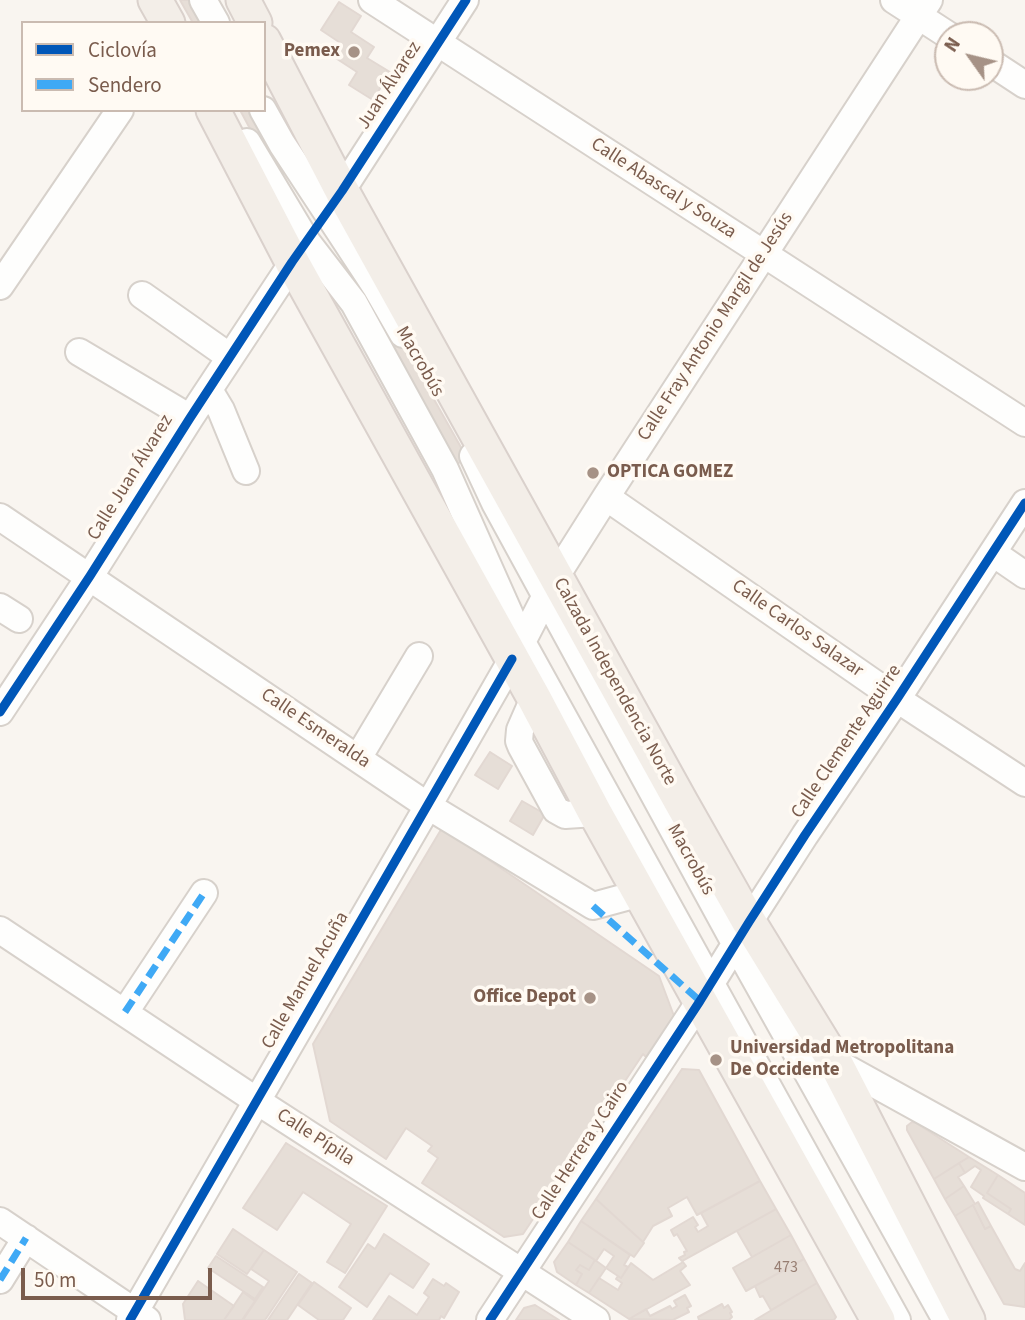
<!DOCTYPE html>
<meta charset="utf-8">
<style>
body{margin:0}
#map{position:relative;width:1025px;height:1320px;overflow:hidden;background:#f9f5f0;font-family:"Source Sans 3",sans-serif}
canvas{display:block}
.legend{position:absolute;left:21px;top:21px;width:245px;height:91px;box-sizing:border-box;background:#fffaf3;border:2px solid #cabbb1;margin:0;padding:9px 12px;list-style:none;font-size:21px;color:#7a5c4d}
.legend li{display:flex;align-items:center;gap:14px;height:35px}
.legend b{width:35px;border:2px solid #cabbb1}
.north{position:absolute;left:934px;top:21px;width:70px;height:70px;box-sizing:border-box;background:#fffaf3;border:2px solid #cabbb1;border-radius:50%;rotate:304deg;font-size:19px;font-weight:700;line-height:28px;text-align:center;color:#7a5c4d}
.north::after{content:'';display:block;margin:auto;width:24px;height:32px;background:#a69286;clip-path:polygon(50% 0,100% 100%,50% 72%,0 100%)}
.scale{position:absolute;left:21px;top:1268px;width:191px;height:32px;box-sizing:border-box;border:4px solid #7a5c4d;border-top:0;padding-left:9px;font-size:21px;line-height:24px;white-space:nowrap;color:#7a5c4d;-webkit-text-stroke:5px #fffaf3;paint-order:stroke}
</style>
<div id="map">
<canvas width="1025" height="1320"></canvas>
<ul class="legend">
<li><b style="height:9px;background:#0057b8"></b>Ciclovía</li>
<li><b style="height:9px;background:#3fa9f5"></b>Sendero</li>
</ul>
<div class="north">N</div>
<div class="scale">50 m</div>
</div>
<script>
const c = document.querySelector('canvas').getContext('2d');
c.lineJoin = 'round';
function paint(path, color) { c.fillStyle = color; c.fill(path, 'evenodd'); }
const poly = rows => new Path2D(rows.map(r => 'M' + r).join(''));
function strokePath(path, color, width, dash) { c.strokeStyle = color; c.lineWidth = width; c.lineCap = dash ? 'butt' : 'round'; c.setLineDash(dash || []); c.stroke(path); }
function write(font, color, halo, rows, align = 'center') {
  c.font = font + ' "Source Sans 3",sans-serif'; c.lineWidth = 7; c.setLineDash([]); c.textBaseline = 'middle'; c.strokeStyle = halo; c.fillStyle = color; for (const [text, x, y, turn = 0] of rows) {
    c.save(); c.translate(x, y); c.rotate((+turn || 0) * Math.PI / 180); c.textAlign = isNaN(turn) ? turn : align; if (halo) c.strokeText(text, 0, 0); c.fillText(text, 0, 0); c.restore();
  }
}
const building = poly([
 [180,0,197,0,210,23,193,23,180,0],
 [339,2,361,16,351,32,374,47,367,58,390,72,373,100,349,85,357,72,334,57,342,44,321,30,339,2],
 [240,110,258,110,276,143,262,151,240,110],
 [374,293,467,458,454,466,360,301,374,293],
 [490,752,512,766,498,789,475,775,490,752],
 [522,801,545,814,533,835,510,821,522,801],
 [442,828,659,976,674,1016,646,1057,643,1054,523,1234,504,1237,422,1183,438,1158,428,1151,432,1146,406,1128,386,1159,330,1121,313,1044,442,828],
 [682,1069,699,1070,760,1181,697,1215,687,1197,668,1208,672,1216,653,1226,643,1242,596,1199,682,1069],
 [912,1122,916,1123,969,1157,934,1179,907,1130,907,1126,912,1122],
 [286,1143,387,1206,345,1273,327,1262,351,1224,303,1192,277,1230,243,1208,286,1143],
 [969,1157,998,1175,987,1193,1011,1209,1008,1214,983,1198,984,1196,971,1187,981,1170,975,1166,965,1173,959,1163,969,1157],
 [959,1163,965,1173,958,1177,964,1186,945,1199,934,1179,959,1163],
 [998,1175,1025,1193,1025,1225,1008,1214,1011,1209,987,1193,998,1175],
 [760,1181,776,1209,682,1261,679,1258,685,1255,684,1252,687,1251,677,1234,674,1236,671,1230,693,1217,698,1225,695,1227,698,1232,708,1226,701,1213,760,1181],
 [964,1186,975,1204,978,1202,991,1226,985,1229,973,1205,955,1216,945,1199,964,1186],
 [596,1199,644,1243,634,1257,581,1221,596,1199],
 [973,1205,985,1229,991,1226,1015,1269,1020,1271,1025,1263,1025,1307,1004,1304,955,1216,973,1205],
 [776,1209,791,1235,752,1257,737,1231,776,1209],
 [581,1221,630,1255,624,1265,628,1267,621,1278,606,1268,614,1256,604,1249,596,1261,568,1242,581,1221],
 [233,1229,264,1250,247,1274,217,1254,233,1229],
 [384,1234,429,1264,413,1288,390,1273,367,1307,339,1287,368,1244,375,1249,384,1234],
 [791,1235,804,1259,746,1291,733,1268,791,1235],
 [568,1242,595,1260,589,1270,580,1265,576,1270,582,1274,576,1285,557,1272,554,1262,568,1242],
 [264,1250,297,1272,265,1320,243,1320,269,1281,251,1269,264,1250],
 [216,1256,263,1287,255,1299,208,1268,216,1256],
 [804,1259,817,1283,771,1310,763,1296,760,1297,755,1286,804,1259],
 [595,1260,606,1268,589,1293,576,1285,582,1274,576,1270,580,1265,589,1270,595,1260],
 [683,1262,686,1266,680,1271,690,1285,629,1319,589,1293,599,1278,618,1290,622,1283,616,1279,618,1276,621,1278,631,1263,653,1280,683,1262],
 [299,1274,312,1283,287,1320,268,1320,299,1274],
 [433,1279,444,1286,446,1283,459,1292,444,1318,441,1316,439,1320,373,1320,389,1296,417,1315,429,1297,424,1293,433,1279],
 [198,1281,234,1306,224,1320,185,1320,183,1304,198,1281],
 [314,1282,351,1308,343,1320,319,1320,298,1305,314,1282],
 [817,1283,836,1317,834,1320,755,1320,817,1283],
 [243,1292,255,1301,242,1320,224,1320,243,1292],
 [685,1295,691,1306,687,1308,689,1312,673,1320,629,1319,646,1309,650,1316,670,1306,672,1309,677,1306,674,1301,685,1295],
 [722,1304,724,1308,728,1305,732,1312,730,1313,732,1317,729,1320,699,1320,698,1317,722,1304],
 [535,1305,559,1320,516,1320,524,1308,535,1305]
]);
const minor = poly([
 [203,0,216,23],
 [372,0,1025,423],
 [894,0,948,35],
 [990,62,1025,85],
 [263,110,282,144,376,287,403,334],
 [247,142,307,242,354,303,445,469,522,642,897,1320],
 [333,204,465,0],
 [0,286,120,110],
 [142,295,230,357],
 [79,352,190,418],
 [209,390,221,410,246,471],
 [473,456,495,503,735,943,946,1320],
 [606,497,897,699,1025,783],
 [0,517,428,806,593,906,641,893],
 [993,553,1025,575],
 [0,607,19,619],
 [534,698,520,730,519,741,521,746,556,810,565,815,595,813],
 [0,712,90,576,190,418,301,250],
 [358,758,419,656],
 [0,930,257,1101,596,1320],
 [125,1012,204,893],
 [835,1062,1025,1167],
 [0,1221,147,1320],
 [0,1280,26,1238],
 [130,1320,428,806,522,642,556,576,606,497,929,0],
 [490,1320,700,1001,749,922,805,835,897,699,1025,503]
]);
const major = poly([
 [155,0,168,23],
 [243,0,255,23],
 [264,41,342,191,681,802,749,922,835,1062,968,1320],
 [213,110,292,262,534,698,595,813,878,1320]
]);
const quiet = poly([
 [593,906,700,1001],
 [125,1012,204,893],
 [0,1280,26,1238]
]);
const cycleway = poly([
 [0,712,90,576,190,418,292,262,342,191,466,0],
 [130,1320,512,659],
 [490,1320,700,1001,749,922,805,835,897,699,1025,503]
]);
const markers = [
 [354,52,7,"#a69286"],
 [593,473,7,"#a69286"],
 [590,998,7,"#a69286"],
 [716,1060,7,"#a69286"]
];
const numberNames = [
 ["473",786,1268]
];
const poiNames = [
 ["Pemex",340,52],
 ["OPTICA GOMEZ",607,473,"left"],
 ["Office Depot",576,998],
 ["Universidad Metropolitana",730,1049,"left"],
 ["De Occidente",730,1071,"left"]
];
const streetNames = [
 ["Juan Álvarez",390,86,-57],
 ["Calle Abascal y Souza",663,189,33],
 ["Calle Fray Antonio Margil de Jesús",716,327,-57],
 ["Macrobús",419,362,60],
 ["Calle Juan Álvarez",131,478,-58],
 ["Calle Carlos Salazar",797,629,35],
 ["Calzada Independencia Norte",614,682,61],
 ["Calle Esmeralda",315,729,34],
 ["Calle Clemente Aguirre",847,742,-56],
 ["Macrobús",690,860,61],
 ["Calle Manuel Acuña",306,981,-60],
 ["Calle Pípila",315,1138,33],
 ["Calle Herrera y Cairo",581,1151,-57]
];
paint(building, '#e6ded7');
strokePath(building, '#e2d8d2', 2);
strokePath(minor, '#d7d1cb', 30);
strokePath(major, '#dad1cc', 37);
strokePath(minor, '#fefefd', 26);
strokePath(major, '#f3eee8', 33);
strokePath(quiet, '#3fa9f5', 7, [14, 7]);
strokePath(cycleway, '#0057b8', 9);
for (const [x, y, r, color] of markers) { const dot = new Path2D(); dot.arc(x, y, r, 0, 2 * Math.PI); c.fillStyle = color; c.fill(dot); strokePath(dot, '#fffaf3', 2.5); }
write('16px', '#977e72', null, numberNames);
write('bold 19px', '#7a5c4d', '#fffaf3', poiNames, 'right');
write('19px', '#7a5c4d', '#fffaf3', streetNames);
</script>
